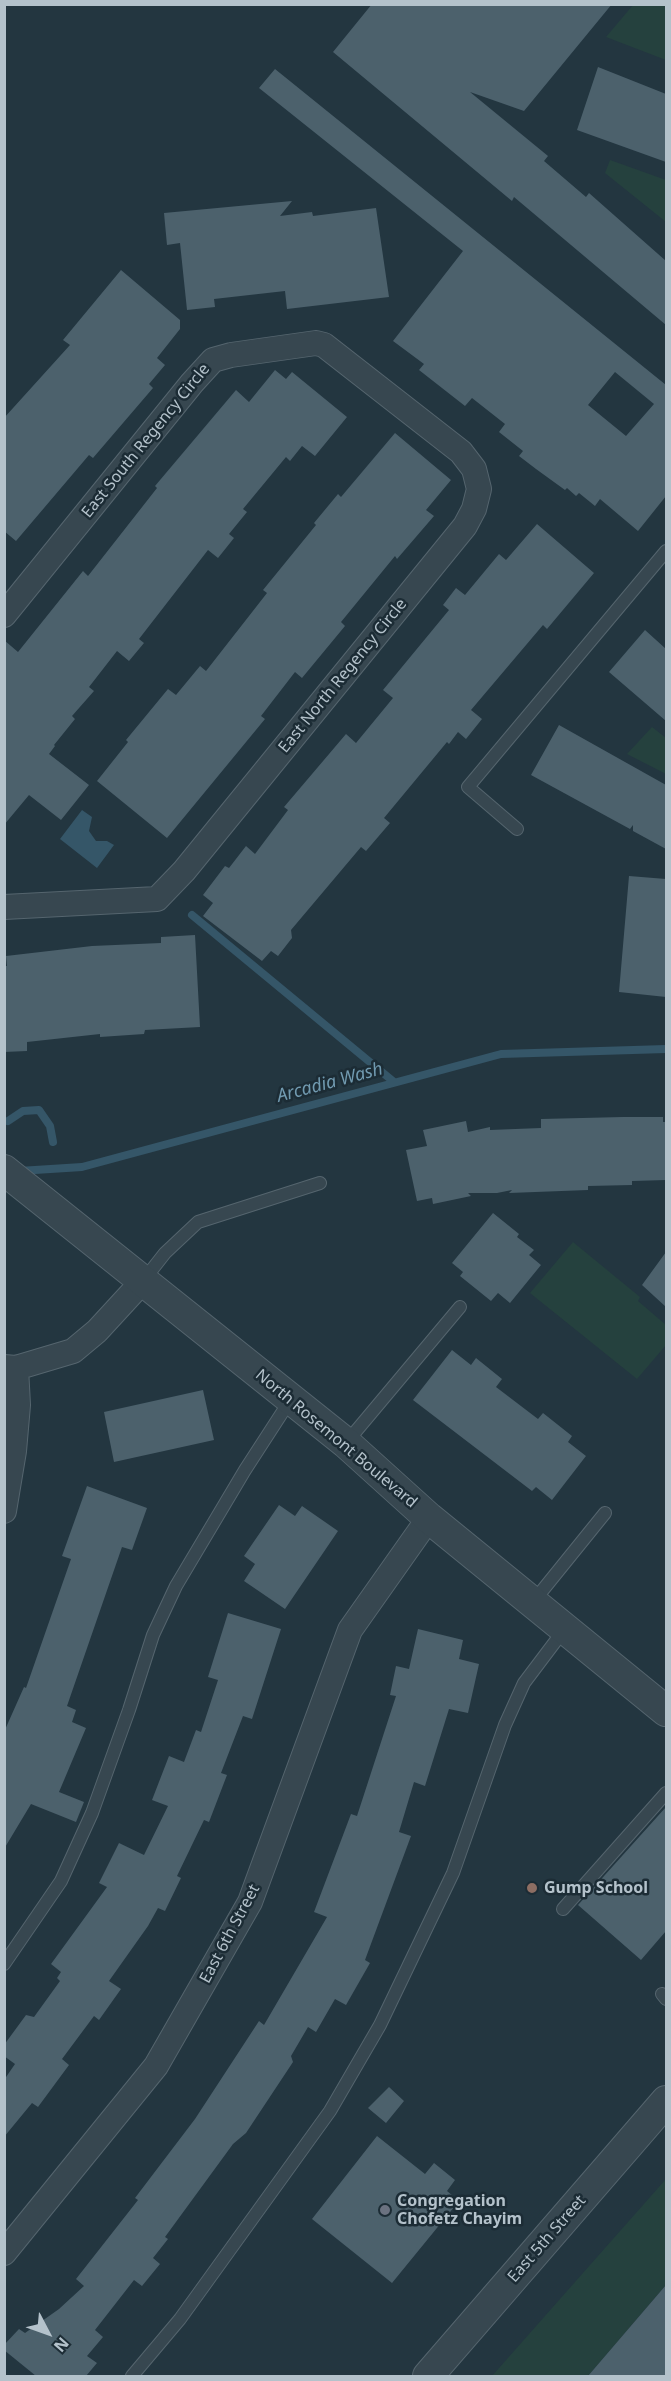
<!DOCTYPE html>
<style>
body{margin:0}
#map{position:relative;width:671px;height:2381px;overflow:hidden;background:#233640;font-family:"Noto Sans",sans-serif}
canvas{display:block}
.frame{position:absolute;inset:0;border:6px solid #b4c2cb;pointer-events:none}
.north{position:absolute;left:18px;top:2303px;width:60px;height:60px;-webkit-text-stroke:4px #1c2c35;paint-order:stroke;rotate:131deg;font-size:16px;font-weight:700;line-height:24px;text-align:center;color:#b4c2cb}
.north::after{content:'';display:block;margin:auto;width:21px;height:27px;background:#b4c2cb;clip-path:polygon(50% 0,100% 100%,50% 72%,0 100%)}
</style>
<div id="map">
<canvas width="671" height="2381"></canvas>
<div class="frame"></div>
<div class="north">N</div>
</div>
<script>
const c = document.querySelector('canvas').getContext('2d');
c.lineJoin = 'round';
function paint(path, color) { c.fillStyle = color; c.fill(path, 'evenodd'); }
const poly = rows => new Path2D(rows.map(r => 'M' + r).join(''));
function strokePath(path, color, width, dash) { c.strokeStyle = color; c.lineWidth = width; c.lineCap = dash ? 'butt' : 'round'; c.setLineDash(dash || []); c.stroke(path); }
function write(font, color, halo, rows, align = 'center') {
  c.font = font + ' "Noto Sans",sans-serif'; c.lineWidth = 5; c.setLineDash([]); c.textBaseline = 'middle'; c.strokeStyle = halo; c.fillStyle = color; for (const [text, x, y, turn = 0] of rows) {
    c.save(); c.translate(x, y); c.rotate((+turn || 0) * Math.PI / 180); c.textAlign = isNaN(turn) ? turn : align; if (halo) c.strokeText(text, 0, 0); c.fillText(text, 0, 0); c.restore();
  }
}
const green = poly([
 [633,5,666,5,666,60,606,37],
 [610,160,666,180,666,222,605,173],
 [652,727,666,738,666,774,627,754],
 [573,1242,640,1297,638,1301,666,1325,666,1345,637,1379,530,1293],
 [666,2179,666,2285,588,2376,492,2376]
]);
const water = poly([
 [82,810,92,817,89,831,96,841,107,841,114,845,97,868,60,839]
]);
const stream = poly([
 [192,915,394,1082],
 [8,1121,23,1111,39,1110,50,1126,53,1142],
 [19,1171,82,1167,501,1054,666,1049]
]);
const building = poly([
 [372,4,612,4,524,111,470,92,548,156,544,161,586,197,589,193,666,261,666,325,514,197,512,201,333,52],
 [598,67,666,94,666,162,577,130],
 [275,69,666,385,666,496,638,531,600,499,595,506,579,493,576,496,567,488,565,490,536,469,519,456,523,451,499,432,505,424,472,398,465,406,419,370,424,364,393,341,463,251,259,88],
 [615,372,654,404,626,436,588,405],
 [292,201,280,216,312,212,313,216,376,208,389,297,287,309,285,291,214,299,215,307,187,310,180,243,167,245,164,213],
 [121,270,180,320,180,329,157,358,165,365,149,384,153,388,93,458,89,455,16,541,4,531,4,418,70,345,63,340],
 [275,370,286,379,292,372,347,417,315,456,302,446,290,461,286,457,243,509,247,512,229,534,234,538,218,558,208,550,139,639,144,643,129,661,117,651,89,687,94,691,72,716,75,719,54,745,55,746,49,754,89,785,61,820,29,795,4,825,4,640,18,652,83,571,88,576,157,488,155,486,236,390,249,402],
 [395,433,451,480,426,510,434,516,397,559,395,556,341,622,345,626,302,678,295,672,261,716,265,719,167,838,97,781,128,742,126,740,168,689,176,695,200,666,206,671,267,593,263,590,316,525,314,523,338,494,341,497],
 [537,524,594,573,547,629,543,625,471,710,482,719,466,739,458,732,449,744,447,742,384,818,390,823,366,851,361,847,291,930,292,938,278,956,271,951,262,961,203,916,213,903,203,895,225,866,229,868,246,846,255,854,288,810,284,807,346,734,356,743,393,698,383,690,449,610,443,605,456,588,465,595,499,554,506,560],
 [645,630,666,649,666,721,609,672],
 [559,725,666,785,666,849,633,831,633,825,630,829,531,775],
 [629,876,666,879,666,997,619,992],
 [195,935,200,1027,145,1030,144,1034,100,1037,100,1034,27,1042,27,1051,4,1052,4,966,7,966,6,956,92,946,161,943,161,937],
 [623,1117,663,1117,663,1122,666,1122,666,1180,632,1181,632,1185,588,1186,588,1190,509,1193,512,1190,497,1193,468,1193,471,1196,433,1204,432,1198,417,1201,406,1150,427,1146,423,1130,466,1121,468,1132,490,1127,490,1130,541,1128,541,1119],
 [493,1213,519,1234,517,1237,534,1250,529,1255,541,1265,510,1303,498,1293,491,1301,460,1276,463,1272,452,1263],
 [666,1252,666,1307,642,1285],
 [452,1350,471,1365,476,1358,502,1379,496,1387,538,1419,543,1413,572,1436,568,1442,586,1456,552,1500,536,1487,532,1491,413,1400],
 [203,1390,214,1440,114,1462,104,1412],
 [87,1486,147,1508,132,1550,122,1547,67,1706,76,1710,72,1722,86,1728,59,1792,84,1802,76,1822,31,1804,4,1849,4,1732,24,1687,26,1688,71,1559,62,1556],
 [279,1505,295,1516,302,1506,338,1531,285,1609,244,1581,255,1564,244,1556],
 [228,1613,281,1629,252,1719,243,1716,221,1773,227,1775,209,1822,204,1820,177,1876,181,1878,165,1911,158,1908,148,1926,109,1981,121,1989,99,2020,94,2016,62,2059,69,2065,38,2107,32,2103,4,2137,4,2080,15,2064,4,2056,4,2045,26,2015,34,2017,60,1981,57,1978,61,1972,51,1964,107,1887,99,1883,119,1843,144,1855,168,1806,152,1800,169,1756,184,1762,196,1730,201,1732,218,1680,208,1677],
 [418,1629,463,1640,459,1659,479,1664,468,1713,449,1709,425,1786,414,1782,399,1832,411,1836,365,1960,370,1963,346,2005,335,1999,316,2032,308,2027,291,2056,293,2062,246,2133,233,2144,165,2237,168,2239,153,2258,160,2264,142,2286,134,2280,95,2330,103,2337,87,2356,97,2363,86,2376,36,2376,4,2350,4,2345,19,2329,25,2333,59,2309,84,2286,76,2279,138,2200,135,2198,195,2119,259,2021,264,2025,327,1917,314,1912,351,1814,357,1816,396,1696,390,1695,396,1666,409,1669],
 [666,1807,666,1931,641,1960,578,1905],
 [389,2087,404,2101,386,2123,368,2108],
 [377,2136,425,2174,434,2163,455,2180,447,2191,459,2201,392,2283,312,2219],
 [666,2285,666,2376,588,2376]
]);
const service = poly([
 [517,829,468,787,666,551],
 [143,1281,165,1253,198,1222,320,1183],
 [346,1443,460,1307],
 [533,1602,605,1513],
 [563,1909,666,1793],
 [4,1964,61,1881,92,1813,129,1710,153,1635,176,1586,245,1470,291,1399],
 [662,1994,666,1999],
 [132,2376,180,2319,330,2111,380,2025,453,1873,505,1725,524,1683,564,1630]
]);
const minor = poly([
 [4,615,192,383,213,360,231,355,316,343,324,345,461,452,474,469,479,489,474,509,465,526,184,871,157,899,4,907],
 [4,1367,16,1368,73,1351,97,1331,143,1281],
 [4,1511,14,1451,18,1405,16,1368],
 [4,2253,156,2066,250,1902,350,1630,429,1518]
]);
const tertiary = poly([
 [4,1170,346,1443,429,1518,666,1711],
 [428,2376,666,2101]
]);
const markers = [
 [532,1888,6,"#8d6e63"],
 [385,2210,6,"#6b7280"]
];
const streetNames = [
 ["East South Regency Circle",146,441,-51],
 ["East North Regency Circle",343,676,-51],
 ["North Rosemont Boulevard",336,1439,40],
 ["East 6th Street",230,1934,-62],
 ["East 5th Street",547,2239,-49]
];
const poiNames = [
 ["Gump School",544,1888],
 ["Congregation",397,2201],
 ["Chofetz Chayim",397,2219]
];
const waterNames = [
 ["Arcadia Wash",330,1083,-15]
];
paint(green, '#25413e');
paint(water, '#355668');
strokePath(stream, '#355668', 8);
paint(building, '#4c616c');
strokePath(service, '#55656e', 14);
strokePath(minor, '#55656e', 26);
strokePath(tertiary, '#55656e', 32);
strokePath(service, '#374750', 12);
strokePath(minor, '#374750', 24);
strokePath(tertiary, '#374750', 30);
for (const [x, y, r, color] of markers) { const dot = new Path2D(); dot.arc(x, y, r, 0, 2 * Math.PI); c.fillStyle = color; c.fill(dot); strokePath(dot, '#1c2c35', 2); }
write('16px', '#b4c2cb', '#1c2c35', streetNames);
write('bold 16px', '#b4c2cb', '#1c2c35', poiNames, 'left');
write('italic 18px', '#719ab0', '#1c2c35', waterNames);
</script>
